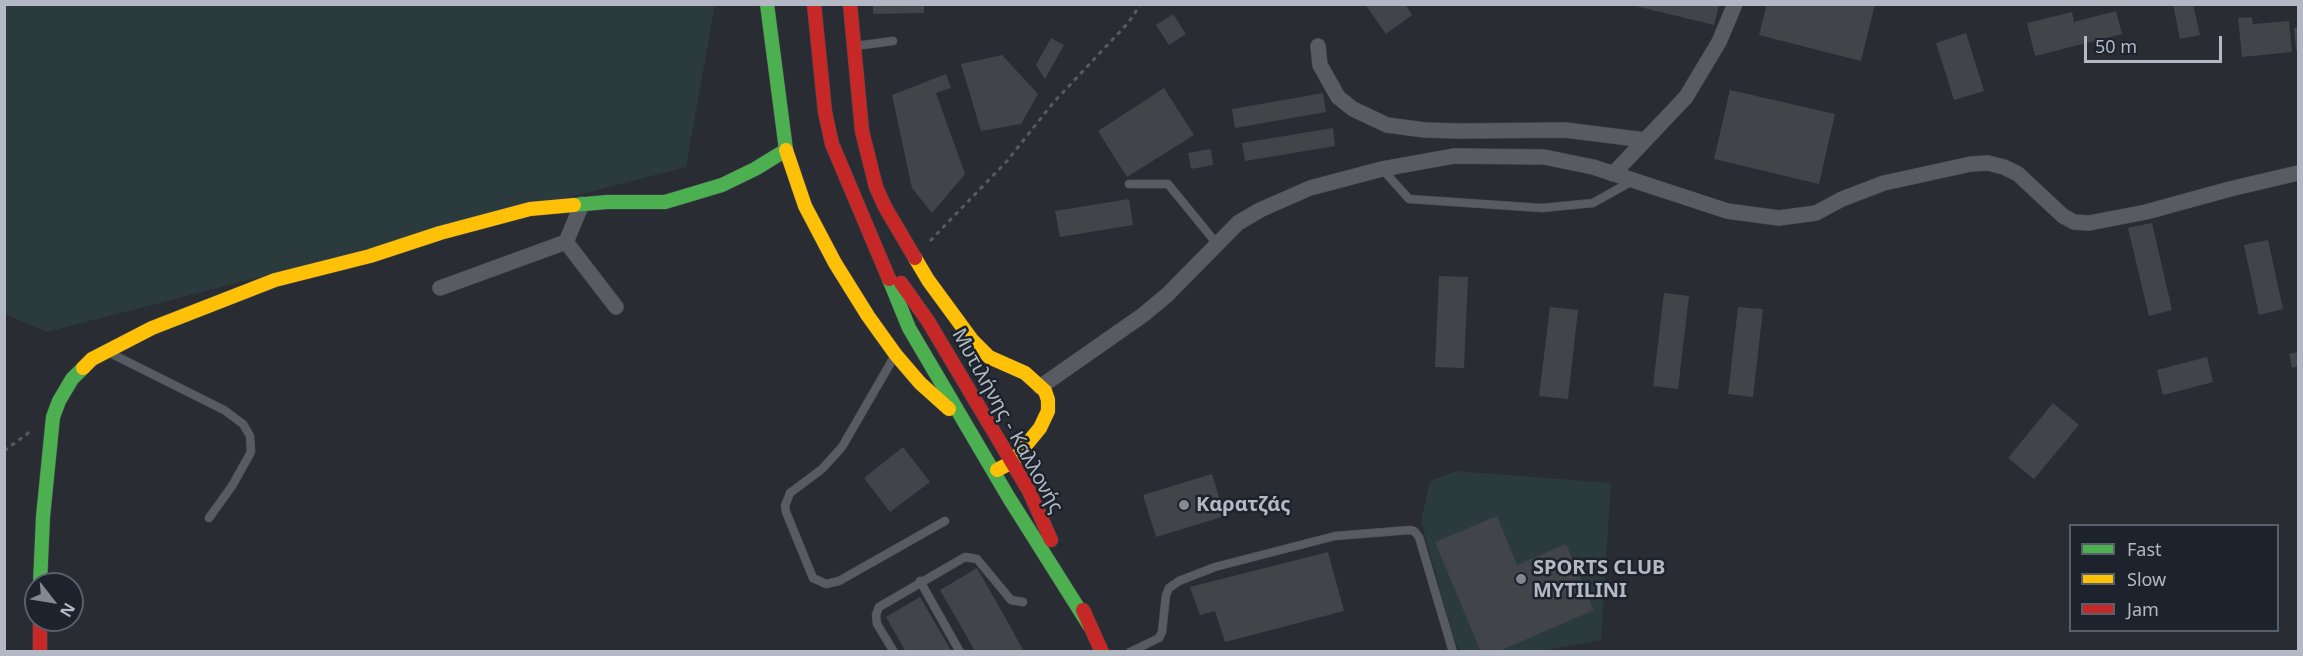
<!DOCTYPE html>
<meta charset="utf-8">
<style>
body{margin:0}
#map{position:relative;width:2303px;height:656px;overflow:hidden;background:#292d33;font-family:"Noto Sans",sans-serif}
canvas{display:block}
.frame{position:absolute;inset:0;border:6px solid #b3b9c4;pointer-events:none}
.legend{position:absolute;left:2069px;top:524px;width:210px;height:108px;box-sizing:border-box;background:#1d232d;border:2px solid #595f69;margin:0;padding:8px 10px;list-style:none;font-size:18px;color:#b3b9c4}
.legend li{display:flex;align-items:center;gap:12px;height:30px}
.legend b{width:30px;border:2px solid #595f69}
.north{position:absolute;left:24px;top:572px;width:60px;height:60px;box-sizing:border-box;background:#1d232d;border:2px solid #595f69;border-radius:50%;rotate:121deg;font-size:16px;font-weight:700;line-height:24px;text-align:center;color:#b3b9c4}
.north::after{content:'';display:block;margin:auto;width:21px;height:27px;background:#838891;clip-path:polygon(50% 0,100% 100%,50% 72%,0 100%)}
.scale{position:absolute;left:2084px;top:36px;width:138px;height:27px;box-sizing:border-box;border:3px solid #b3b9c4;border-top:0;padding-left:8px;font-size:18px;line-height:21px;white-space:nowrap;color:#b3b9c4;-webkit-text-stroke:4px #1d232d;paint-order:stroke}
</style>
<div id="map">
<canvas width="2303" height="656"></canvas>
<div class="frame"></div>
<ul class="legend">
<li><b style="height:8px;background:#4caf50"></b>Fast</li>
<li><b style="height:8px;background:#ffc107"></b>Slow</li>
<li><b style="height:8px;background:#c62828"></b>Jam</li>
</ul>
<div class="north">N</div>
<div class="scale">50 m</div>
</div>
<script>
const c = document.querySelector('canvas').getContext('2d');
c.lineJoin = 'round';
function paint(path, color) { c.fillStyle = color; c.fill(path, 'evenodd'); }
const poly = rows => new Path2D(rows.map(r => 'M' + r).join(''));
function strokePath(path, color, width, dash) { c.strokeStyle = color; c.lineWidth = width; c.lineCap = dash ? 'butt' : 'round'; c.setLineDash(dash || []); c.stroke(path); }
function write(font, color, halo, rows, align = 'center') {
  c.font = font + ' "Noto Sans",sans-serif'; c.lineWidth = 5; c.setLineDash([]); c.textBaseline = 'middle'; c.strokeStyle = halo; c.fillStyle = color; for (const [text, x, y, turn = 0] of rows) {
    c.save(); c.translate(x, y); c.rotate((+turn || 0) * Math.PI / 180); c.textAlign = isNaN(turn) ? turn : align; if (halo) c.strokeText(text, 0, 0); c.fillText(text, 0, 0); c.restore();
  }
}
const green = poly([
 [4,5,715,5,686,167,47,332,5,314],
 [1457,471,1611,483,1601,640,1540,651,1460,651,1453,637,1421,521,1430,481]
]);
const building = poly([
 [873,4,924,4,924,13,873,14],
 [1365,4,1405,4,1412,15,1386,34],
 [1767,4,1875,4,1861,61,1759,35],
 [2173,4,2193,4,2200,35,2180,39],
 [1632,5,1719,5,1714,25],
 [2116,11,2122,34,2035,56,2027,23,2072,12,2074,22],
 [1173,14,1186,34,1169,45,1156,25],
 [2252,17,2253,24,2289,21,2292,52,2242,57,2238,18],
 [2298,27,2298,50,2296,50,2294,28],
 [1966,33,1984,91,1954,100,1936,43],
 [1051,38,1064,45,1045,79,1036,65],
 [1002,55,1038,94,1021,124,981,131,961,64],
 [946,74,951,88,936,93,965,174,932,213,912,188,892,95],
 [1164,88,1194,135,1127,177,1098,131],
 [1730,90,1835,114,1819,184,1714,159],
 [1323,93,1326,112,1235,128,1232,109],
 [1333,128,1335,146,1245,161,1242,143],
 [1211,149,1213,165,1191,169,1188,153],
 [1129,199,1133,225,1060,237,1055,211],
 [2152,223,2172,310,2149,316,2128,228],
 [2268,240,2283,309,2259,315,2244,245],
 [1439,276,1468,277,1464,368,1435,367],
 [1664,293,1689,296,1678,389,1653,386],
 [1550,307,1578,310,1568,399,1539,396],
 [1738,307,1763,309,1753,397,1728,394],
 [2298,352,2298,366,2292,368,2289,354],
 [2207,357,2213,382,2163,395,2157,370],
 [2053,403,2079,425,2034,479,2008,458],
 [903,447,930,482,890,512,864,478],
 [1212,474,1225,516,1156,537,1143,495],
 [1497,516,1517,565,1566,544,1594,610,1497,652,1481,652,1435,542],
 [1328,552,1344,611,1225,642,1215,611,1200,615,1190,587],
 [977,568,1009,624,1024,652,975,652,971,644,940,590],
 [920,597,952,652,906,652,886,617]
]);
const path = poly([
 [930,241,1007,161,1053,103,1128,23,1141,4],
 [4,451,31,431]
]);
const lane = poly([
 [855,46,893,41],
 [1383,170,1409,199,1542,208,1593,203,1634,180],
 [1129,184,1168,184,1217,244],
 [110,353,224,410,243,424,250,436,251,452,232,486,209,518],
 [894,357,842,447,822,469,790,493,785,506,786,512,813,578,826,584,839,581,945,521],
 [920,581,960,652],
 [894,652,877,624,876,615,879,607,965,557,977,559,1011,600,1023,602],
 [1130,652,1159,638,1162,632,1166,595,1169,588,1179,581,1215,567,1335,536,1410,530,1414,531,1419,537,1453,652]
]);
const street = poly([
 [1318,46,1320,65,1338,97,1353,109,1387,125,1425,130,1459,131,1565,130,1645,140],
 [1613,174,1686,97,1719,42,1735,4],
 [582,204,566,242,616,307],
 [440,288,566,242],
 [1040,387,1143,315,1167,295,1238,223,1260,210,1310,188,1382,169,1454,156,1544,157,1593,167,1727,211,1779,218,1816,213,1842,199,1884,183,1971,164,1988,163,2004,167,2018,174,2063,216,2074,222,2089,223,2146,212,2230,189,2298,173]
]);
const fast = poly([
 [574,205,607,202,665,202,722,185,755,169,786,150,767,4],
 [889,279,909,328,1009,498,1089,625],
 [40,584,43,517,53,417,59,401,72,379,83,368]
]);
const slow = poly([
 [786,150,805,206,835,263,868,316,896,355,920,383,949,409],
 [915,258,928,280,972,340,989,357,1025,373,1045,391,1048,400,1048,411,1040,428,1012,462,997,470],
 [83,368,92,359,152,328,275,280,370,256,440,233,530,209,574,205]
]);
const jam = poly([
 [814,4,825,112,832,144,889,279],
 [850,4,862,131,876,187,885,207,915,258],
 [901,283,928,321,1029,491,1051,540],
 [1083,610,1102,652],
 [40,620,40,652]
]);
const markers = [
 [1184,505,6,"#838891"],
 [1521,579,6,"#838891"]
];
const streetNames = [
 ["Μυτιλήνης - Καλλονής",1007,421,61]
];
const poiNames = [
 ["Καρατζάς",1196,505],
 ["SPORTS CLUB",1533,568],
 ["MYTILINI",1533,591]
];
paint(green, '#2b3a3c');
paint(building, '#41454a');
strokePath(lane, '#46494e', 9);
strokePath(street, '#46494e', 16);
strokePath(fast, '#46494e', 15);
strokePath(slow, '#46494e', 15);
strokePath(jam, '#46494e', 15);
strokePath(path, '#575b5f', 3, [4.5, 4.5]);
strokePath(lane, '#585b62', 8);
strokePath(street, '#585b62', 15);
strokePath(fast, '#4caf50', 14);
strokePath(slow, '#ffc107', 14);
strokePath(jam, '#c62828', 14);
for (const [x, y, r, color] of markers) { const dot = new Path2D(); dot.arc(x, y, r, 0, 2 * Math.PI); c.fillStyle = color; c.fill(dot); strokePath(dot, '#1d232d', 2); }
write('20px', '#b3b9c4', '#1d232d', streetNames);
write('bold 20px', '#b3b9c4', '#1d232d', poiNames, 'left');
</script>
